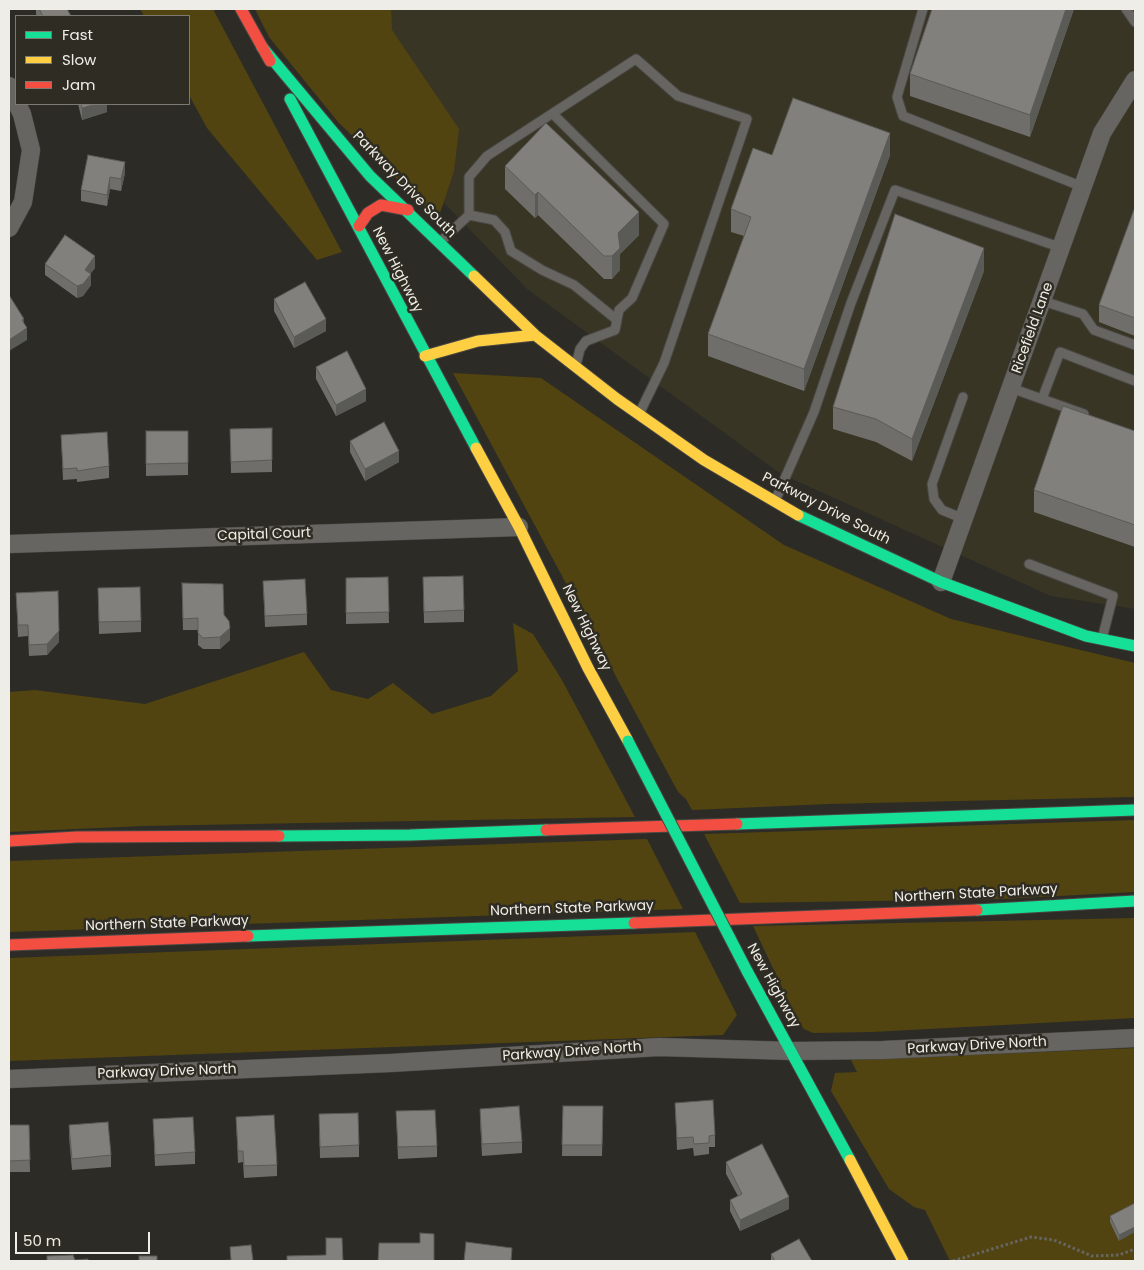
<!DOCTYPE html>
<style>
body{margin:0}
#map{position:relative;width:1144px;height:1270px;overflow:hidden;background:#2c2b26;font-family:Poppins,sans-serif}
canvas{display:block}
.frame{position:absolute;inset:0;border:10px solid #efede7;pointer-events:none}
.legend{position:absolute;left:15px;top:15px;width:175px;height:90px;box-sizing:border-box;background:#2f2d23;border:1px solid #7c7a71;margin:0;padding:6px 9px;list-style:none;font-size:15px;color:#efede7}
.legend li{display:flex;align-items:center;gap:10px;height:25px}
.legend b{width:25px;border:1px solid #7c7a71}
.scale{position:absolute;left:15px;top:1232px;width:135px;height:22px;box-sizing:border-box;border:2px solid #efede7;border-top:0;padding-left:6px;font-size:15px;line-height:18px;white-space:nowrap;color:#efede7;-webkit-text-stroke:4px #2f2d23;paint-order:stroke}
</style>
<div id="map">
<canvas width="1144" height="1270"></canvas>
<div class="frame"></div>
<ul class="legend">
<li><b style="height:6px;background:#16e098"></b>Fast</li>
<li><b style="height:6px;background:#ffcf43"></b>Slow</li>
<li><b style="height:6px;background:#f24e42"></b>Jam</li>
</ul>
<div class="scale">50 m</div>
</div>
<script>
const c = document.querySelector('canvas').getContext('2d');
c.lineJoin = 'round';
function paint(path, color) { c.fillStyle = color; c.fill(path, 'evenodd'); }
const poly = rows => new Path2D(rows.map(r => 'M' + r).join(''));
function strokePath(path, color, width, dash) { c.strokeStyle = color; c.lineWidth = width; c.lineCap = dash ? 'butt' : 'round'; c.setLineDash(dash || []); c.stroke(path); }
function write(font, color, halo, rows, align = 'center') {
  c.font = font + ' Poppins,sans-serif'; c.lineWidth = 5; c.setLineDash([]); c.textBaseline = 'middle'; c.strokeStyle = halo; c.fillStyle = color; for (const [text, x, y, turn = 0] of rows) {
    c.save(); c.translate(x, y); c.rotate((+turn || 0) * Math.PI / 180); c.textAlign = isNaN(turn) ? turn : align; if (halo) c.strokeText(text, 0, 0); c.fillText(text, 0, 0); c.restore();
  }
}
const built = poly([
 [262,9,1135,9,1135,609,1051,596,781,474,527,289,269,21]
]);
const green = poly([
 [140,9,213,9,342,252,317,260,207,128,189,95,189,16,144,16],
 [255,9,391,9,392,30,459,129,454,171,438,219,338,122,269,37],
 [453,373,541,378,784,545,951,619,1135,663,1135,797,829,804,692,810,686,799,678,792],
 [513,623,533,634,562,680,635,817,143,826,9,832,9,692,35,690,145,704,304,652,331,690,368,699,393,683,432,714,491,696,518,671],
 [1135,820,1135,892,1003,899,740,903,704,834],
 [647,839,683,909,9,932,9,861],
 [1135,918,1135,1018,872,1032,813,1033,804,1029,798,1021,753,926],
 [695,932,737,1015,723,1035,9,1061,9,958],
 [1135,1048,1135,1261,950,1261,925,1210,914,1207,889,1189,831,1091,835,1073,857,1072,851,1060]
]);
const path = poly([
 [953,1261,1031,1237,1054,1240,1092,1256,1119,1255,1135,1249]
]);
const lane = poly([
 [923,9,897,97,903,116,1083,187],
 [1126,9,1135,22],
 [553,114,664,224,632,298,619,310,615,330,586,341,580,349,576,365],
 [469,215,494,220,505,232,511,251,542,270,574,285,617,320],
 [440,242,469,215,469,177,487,156,636,59,678,96,747,119,664,363,640,412],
 [1043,301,1083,314,1094,330,1135,345],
 [1011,388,1084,414],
 [963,397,932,484,934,499,942,510,964,519],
 [1042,399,1060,352,1135,381],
 [775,501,814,412,851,303,895,190,1062,248],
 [1029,564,1113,596,1102,639]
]);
const street = poly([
 [9,86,16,102],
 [9,228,23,202,31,150,22,114,17,104],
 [9,544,519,527],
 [941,582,1102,133,1135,80],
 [9,1079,391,1063,659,1047,792,1051,883,1050,1135,1038]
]);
const fast = poly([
 [262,47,370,176,474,276],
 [290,99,476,448],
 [798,515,941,582,1086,636,1135,646],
 [737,824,1135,810],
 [279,836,410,835,546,830],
 [977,910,1135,901],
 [248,936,634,923],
 [747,971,850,1160]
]);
const slow = poly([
 [474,276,535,335,617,399,704,460,798,515],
 [425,356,478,341,535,335],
 [476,448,519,527,588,668,628,741],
 [850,1160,903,1261]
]);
const jam = poly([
 [241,9,270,61],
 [359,226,368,213,381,205,408,210],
 [546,830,737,824],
 [9,841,77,837,279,836],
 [634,923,977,910],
 [9,945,248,936]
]);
const fastBridge = poly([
 [628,741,747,971]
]);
const wall = poly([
 [36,9,67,9,71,16,37,16,36,14],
 [932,9,1074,9,1030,137,910,96,910,74],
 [78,104,107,104,107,112,82,120],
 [88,155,125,173,121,191,110,189,107,206,81,201,81,190],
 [772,155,890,155,804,391,708,356,708,334,744,236,731,232,731,209],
 [505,166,639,235,620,254,620,270,612,279,604,279,538,215,535,218,505,189],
 [1135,207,1135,336,1099,322,1099,305],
 [45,264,95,268,90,274,91,285,83,296,77,298,45,275],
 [984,271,912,461,876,442,833,429,833,407],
 [274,299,326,331,294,348,274,311],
 [316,367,366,401,336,416,316,379],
 [272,428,272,472,231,473,230,429],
 [146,431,188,431,188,475,146,476],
 [1135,431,1135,547,1034,512,1034,490],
 [61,435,109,466,109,478,77,482,77,479,63,480],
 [350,441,399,462,365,481,350,452],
 [388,577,389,623,346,624,346,578],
 [423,577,464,610,464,622,424,623],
 [263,581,307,614,307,625,265,627],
 [98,588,141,621,141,632,99,634],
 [16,593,59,642,47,655,29,656,28,636,18,637],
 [182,594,224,615,230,640,220,649,203,649,198,645,198,630,183,630],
 [675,1103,715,1135,715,1147,709,1147,709,1154,694,1156,693,1148,677,1150],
 [563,1106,603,1117,602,1156,562,1156],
 [480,1109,522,1142,522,1153,482,1156,480,1120],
 [396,1111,437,1146,437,1157,398,1159],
 [319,1114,359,1145,359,1157,320,1158],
 [236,1117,277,1165,277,1176,244,1178,243,1162,238,1163],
 [153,1119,195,1152,195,1164,155,1166],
 [9,1125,29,1125,30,1172,9,1172],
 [69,1125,111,1155,111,1167,72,1170,69,1137],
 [726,1162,789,1209,740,1231,730,1211,730,1200,738,1196,726,1174],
 [1135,1203,1119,1241,1110,1222,1110,1216],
 [771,1254,812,1261,771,1261]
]);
const shadedWall = poly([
 [1066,9,1074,9,1030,137,1030,115],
 [97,104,107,104,107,112,82,120,82,108],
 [890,133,890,155,804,391,804,369],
 [125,162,125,173,121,191,121,179],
 [110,177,110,189,107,206,107,195],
 [538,192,538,215,535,218,535,195],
 [639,212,639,235,620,254,620,270,612,279,612,256,618,233],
 [984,248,984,271,912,461,912,439],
 [95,256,95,268,85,281,85,270],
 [91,274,91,285,83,296,77,298,77,286],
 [24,319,24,330,27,328,27,340,9,351,9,340,22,320],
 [326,319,326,331,294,348,294,337],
 [366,389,366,401,336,416,336,405],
 [399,451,399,462,365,481,365,469],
 [230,628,230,640,220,649,220,637],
 [59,631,59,642,47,655,47,644],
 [789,1197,789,1209,740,1231,740,1220],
 [1135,1227,1135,1232,1119,1241,1119,1235]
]);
const building = poly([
 [39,9,67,9,71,16,43,16,39,9],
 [932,9,1066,9,1030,115,910,74,932,9],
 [793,98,890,133,804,369,708,334,751,217,731,209,753,148,772,155,793,98],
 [81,104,97,104,82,108,81,104],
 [546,123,639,212,618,233,620,248,612,256,604,256,538,192,535,195,505,166,546,123],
 [88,155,125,162,121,179,110,177,107,195,81,190,88,155],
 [1135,207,1135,318,1099,305,1135,207],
 [895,214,984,248,912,439,876,419,833,407,895,214],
 [65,235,95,256,85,270,91,274,83,284,77,286,45,264,65,235],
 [305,282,326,319,294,337,274,299,305,282],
 [9,295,24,319,22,320,27,328,9,340,9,295],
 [347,351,366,389,336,405,316,367,347,351],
 [1063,406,1135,431,1135,525,1034,490,1063,406],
 [384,422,399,451,365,469,350,441,384,422],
 [272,428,272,460,231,462,230,429,272,428],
 [146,431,188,431,188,463,146,464,146,431],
 [107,432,109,466,77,471,77,468,63,469,61,435,107,432],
 [463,576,464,610,424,612,423,577,463,576],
 [388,577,389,612,346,613,346,578,388,577],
 [305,579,307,614,265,616,263,581,305,579],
 [182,583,223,584,224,615,229,621,230,628,220,637,203,638,198,633,198,618,183,619,182,583],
 [140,587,141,621,99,622,98,588,140,587],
 [58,591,59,631,47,644,29,645,28,625,18,625,16,593,58,591],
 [713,1100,715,1135,709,1136,709,1143,694,1144,693,1137,677,1138,675,1103,713,1100],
 [519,1106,522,1142,482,1144,480,1109,519,1106],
 [563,1106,603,1106,602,1145,562,1145,563,1106],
 [435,1110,437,1146,398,1147,396,1111,435,1110],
 [358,1113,359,1145,320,1147,319,1114,358,1113],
 [274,1115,277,1165,244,1166,243,1151,238,1151,236,1117,274,1115],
 [193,1117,195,1152,155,1155,153,1119,193,1117],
 [108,1122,111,1155,72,1159,69,1125,108,1122],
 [9,1125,29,1125,30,1160,9,1161,9,1125],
 [762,1144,789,1197,740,1220,730,1200,742,1194,726,1162,762,1144],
 [1135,1203,1135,1227,1119,1235,1110,1216,1135,1203],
 [420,1233,434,1234,434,1261,378,1261,379,1243,420,1243,420,1233],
 [326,1238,342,1238,343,1261,287,1261,287,1256,326,1255,326,1238],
 [799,1239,812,1261,775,1261,771,1254,799,1239],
 [466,1242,512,1248,511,1261,464,1261,466,1242],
 [251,1245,253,1261,217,1261,231,1260,230,1247,251,1245],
 [73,1255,75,1260,88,1259,88,1261,47,1261,47,1256,73,1255],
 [139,1256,157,1256,157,1261,139,1261,139,1256]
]);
const streetNames = [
 ["Parkway Drive South",404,185,46],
 ["New Highway",397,270,63],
 ["Ricefield Lane",1033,328,-70],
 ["Parkway Drive South",826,509,27],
 ["Capital Court",264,535,-2],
 ["New Highway",586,628,64],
 ["Northern State Parkway",976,894,-3],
 ["Northern State Parkway",572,909,-2],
 ["Northern State Parkway",167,924,-2],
 ["New Highway",773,986,61],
 ["Parkway Drive North",977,1046,-3],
 ["Parkway Drive North",572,1052,-4],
 ["Parkway Drive North",167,1072,-2]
];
paint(built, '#383525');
paint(green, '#514410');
strokePath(lane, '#494743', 11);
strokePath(street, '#494743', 19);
strokePath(fast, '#494743', 13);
strokePath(slow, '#494743', 13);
strokePath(jam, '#494743', 13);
strokePath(path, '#686663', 3, [2.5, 2.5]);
strokePath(lane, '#666561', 9);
strokePath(street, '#666561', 18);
strokePath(fast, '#16e098', 11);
strokePath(slow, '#ffcf43', 11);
strokePath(jam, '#f24e42', 11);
strokePath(fastBridge, '#494743', 13, []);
strokePath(fastBridge, '#16e098', 11);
paint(wall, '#6f6e6b');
paint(shadedWall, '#5a5a57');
paint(building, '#81807c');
strokePath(building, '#5a5a57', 1);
write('14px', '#efede7', '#2f2d23', streetNames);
</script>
